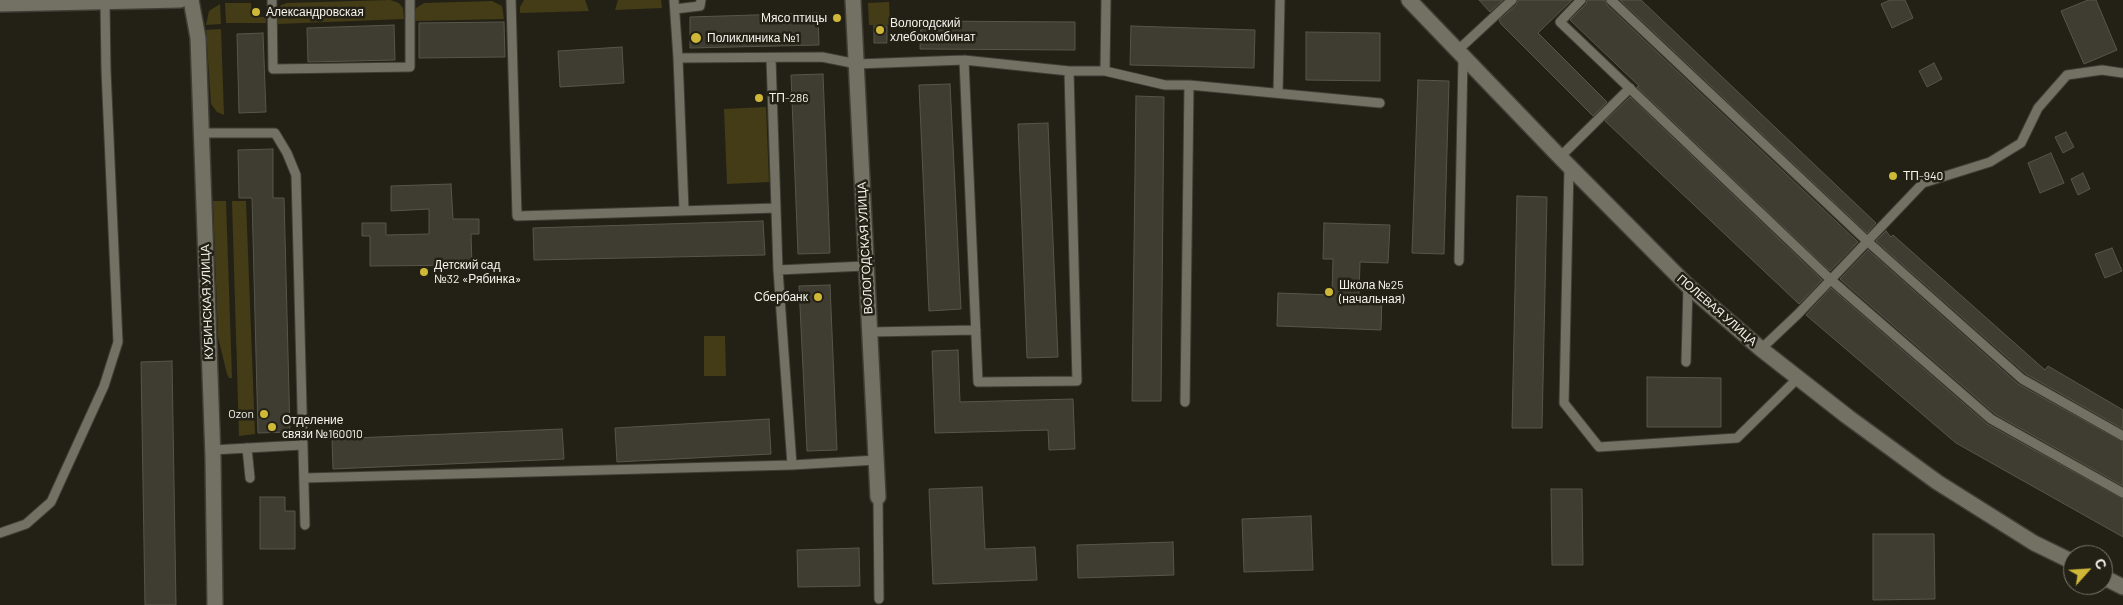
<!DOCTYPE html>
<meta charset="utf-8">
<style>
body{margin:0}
#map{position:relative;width:2123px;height:605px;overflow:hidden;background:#232116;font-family:Barlow,sans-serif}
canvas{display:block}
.north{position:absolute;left:2063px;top:545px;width:50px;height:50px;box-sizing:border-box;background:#232116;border:1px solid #77756c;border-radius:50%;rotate:64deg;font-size:14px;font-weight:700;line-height:20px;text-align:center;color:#f5f4ec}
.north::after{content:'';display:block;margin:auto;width:18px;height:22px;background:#cfb837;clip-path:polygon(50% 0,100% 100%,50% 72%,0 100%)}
</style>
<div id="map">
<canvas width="2123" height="605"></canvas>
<div class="north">С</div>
</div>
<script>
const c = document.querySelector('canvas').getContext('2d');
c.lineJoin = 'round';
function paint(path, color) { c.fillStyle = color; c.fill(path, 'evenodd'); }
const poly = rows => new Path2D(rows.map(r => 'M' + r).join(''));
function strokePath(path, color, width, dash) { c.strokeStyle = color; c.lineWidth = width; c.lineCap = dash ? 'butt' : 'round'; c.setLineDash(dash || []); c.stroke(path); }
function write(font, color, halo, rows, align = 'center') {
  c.font = font + ' Barlow,sans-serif'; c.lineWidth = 5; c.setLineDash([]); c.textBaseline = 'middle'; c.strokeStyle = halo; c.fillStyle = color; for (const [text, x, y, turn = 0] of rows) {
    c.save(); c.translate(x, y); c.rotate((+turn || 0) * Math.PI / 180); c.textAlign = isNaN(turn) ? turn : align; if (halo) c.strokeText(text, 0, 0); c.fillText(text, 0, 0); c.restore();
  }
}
const green = poly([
 [390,0,399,3,403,8,404,19,277,24,277,10,281,5,287,3],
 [524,0,585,0,589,11,520,13,520,7],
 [618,0,661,0,662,8,615,10],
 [492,1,502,6,504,19,413,21,413,14,416,8,424,3],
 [889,2,890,25,869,25,868,3],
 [225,3,251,3,252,17,266,17,266,23,226,23],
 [220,4,221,24,206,25,209,11],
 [221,29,224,115,217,112,211,104,206,30],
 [766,107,769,182,727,184,724,109],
 [213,201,226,201,232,378,229,378,227,374,218,337],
 [232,201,246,201,255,434,239,436],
 [704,336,725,336,726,376,704,376]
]);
const building = poly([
 [1479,0,1503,0,1490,12,1479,0],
 [1518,0,1572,0,1538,33,1607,102,1593,116,1501,24,1499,20,1516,5,1518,0],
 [1587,0,1605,0,1607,5,1858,242,1830,271,1637,87,1639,86,1570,20,1586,4,1587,0],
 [1620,0,1641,0,1876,223,1867,233,1620,0],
 [1890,0,1905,0,1913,18,1892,28,1881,4,1890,0],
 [2088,0,2096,0,2117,50,2084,64,2061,11,2088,0],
 [818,13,819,45,690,48,690,17,818,13],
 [921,21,1075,22,1075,50,920,49,921,21],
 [504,22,505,57,419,58,419,23,504,22],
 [394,25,395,60,308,62,307,28,394,25],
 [874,26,887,26,887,43,874,43,874,26],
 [1131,26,1255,30,1254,68,1130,65,1131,26],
 [1306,32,1380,33,1380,81,1306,80,1306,32],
 [263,33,266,112,239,113,237,34,263,33],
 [622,47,624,83,560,87,558,51,622,47],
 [1934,63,1942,79,1927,87,1919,71,1934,63],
 [823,74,830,253,798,254,791,75,823,74],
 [1418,80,1449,81,1444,254,1412,253,1418,80],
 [950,84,961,309,929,311,919,85,950,84],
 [1136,96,1164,97,1161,401,1132,401,1136,96],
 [1630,97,1822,280,1799,304,1605,121,1630,97],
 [1048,123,1058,357,1027,358,1018,124,1048,123],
 [2066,132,2074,147,2063,153,2055,137,2066,132],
 [273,149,273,198,284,198,290,432,258,433,252,198,239,198,238,150,273,149],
 [2051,153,2064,183,2040,193,2028,163,2051,153],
 [2083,173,2090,189,2078,195,2071,179,2083,173],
 [451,184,453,219,479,219,479,234,471,234,472,265,370,266,370,236,362,236,362,223,386,223,386,235,429,234,429,209,391,211,391,186,451,184],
 [1517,196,1547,197,1542,428,1512,428,1517,196],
 [763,221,765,255,534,260,533,228,763,221],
 [1324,223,1390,225,1388,263,1360,262,1359,296,1382,296,1381,330,1277,326,1278,293,1332,295,1333,259,1323,259,1324,223],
 [1886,231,1891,237,1893,235,2045,370,2048,366,2123,410,2123,429,2026,374,1876,241,1886,231],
 [2112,248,2122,271,2105,278,2095,254,2112,248],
 [1868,250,2018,384,2123,442,2123,486,1995,414,1840,279,1868,250],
 [830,285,837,450,807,451,799,286,830,285],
 [1831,288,1987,424,2123,499,2123,537,1956,443,1806,315,1831,288],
 [958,350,960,402,1073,399,1075,449,1049,450,1048,430,935,433,932,351,958,350],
 [172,361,176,605,145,605,141,362,172,361],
 [1647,377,1721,378,1721,427,1647,427,1647,377],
 [769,419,771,454,617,462,615,428,769,419],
 [562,429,564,459,333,469,332,439,562,429],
 [982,487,985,549,1035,547,1037,580,933,584,929,489,982,487],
 [1551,489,1582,489,1583,565,1552,565,1551,489],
 [260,497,285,497,285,511,295,511,295,549,260,549,260,497],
 [1311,516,1313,570,1244,572,1242,519,1311,516],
 [1873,534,1934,534,1935,599,1873,600,1873,534],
 [1173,542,1174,575,1078,578,1077,545,1173,542],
 [859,548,860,586,798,587,797,550,859,548]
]);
const lane = poly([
 [272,0,273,69,410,67,410,0],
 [511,0,517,216,776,208],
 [674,0,678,58,822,57,857,64,964,60,1069,71,1105,71,1106,0],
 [1581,0,1560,22,1831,280,1991,419,2123,493],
 [1611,0,1867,241,2022,379,2123,436],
 [675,9,700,6,701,0],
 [1457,51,1512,0],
 [678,58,684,210],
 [771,58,778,270,792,465],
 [964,60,978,382,1077,381,1069,71],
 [1105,71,1165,85,1189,85,1380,103],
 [1278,93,1280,0],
 [201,133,275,133,287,153,296,175,305,525],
 [1560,157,1630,88],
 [1569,167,1564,403,1599,447,1737,438,1798,378],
 [1459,261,1463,57],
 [778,270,865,266],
 [869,332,976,330],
 [1761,349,1798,314,1923,183,1990,162,2021,143,2038,108,2067,75,2102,70,2123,73],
 [1686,362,1688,286],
 [1185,402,1189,85],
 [247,448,250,478],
 [212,450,302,445],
 [304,478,792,465,876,460],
 [878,497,879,599],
 [0,533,26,524,51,502,104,386,118,342,106,70,105,3]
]);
const street = poly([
 [191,0,198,38,213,458,215,605],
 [853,0,878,497],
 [1409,0,1560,157,1688,286,1761,349,1848,417,1937,482,2034,543,2073,562],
 [0,4,180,0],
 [2103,577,2123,587]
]);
const markers = [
 [256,12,5,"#cfb837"],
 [837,18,5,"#cfb837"],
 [880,30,5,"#cfb837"],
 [696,38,6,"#cfb837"],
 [759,98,5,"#cfb837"],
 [1893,176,5,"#cfb837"],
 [424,272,5,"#cfb837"],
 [1329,292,5,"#cfb837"],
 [818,297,5,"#cfb837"],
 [264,414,5,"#cfb837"],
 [272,427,5,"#cfb837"]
];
const poiNames = [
 ["Александровская",266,12],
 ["Мясо птицы",827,18,"right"],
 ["Вологодский",890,23],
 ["хлебокомбинат",890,37],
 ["Поликлиника №1",707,38],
 ["ТП-286",769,98],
 ["ТП-940",1903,176],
 ["Детский сад",434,265],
 ["№32 «Рябинка»",434,279],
 ["Школа №25",1339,285],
 ["(начальная)",1339,299],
 ["Сбербанк",808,297,"right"],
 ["Ozon",254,414,"right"],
 ["Отделение",282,420],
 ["связи №160010",282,434]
];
const streetNames = [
 ["ВОЛОГОДСКАЯ УЛИЦА",865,248,-93],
 ["КУБИНСКАЯ УЛИЦА",207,302,-92],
 ["ПОЛЕВАЯ УЛИЦА",1717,310,41]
];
paint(green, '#433c17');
paint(building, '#3f3d31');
strokePath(building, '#585549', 1);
strokePath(lane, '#3f3d36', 11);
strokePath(street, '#3f3d36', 18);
strokePath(lane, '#737163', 9);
strokePath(street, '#737163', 15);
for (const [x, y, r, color] of markers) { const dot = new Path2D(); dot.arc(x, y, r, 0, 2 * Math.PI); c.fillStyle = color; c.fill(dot); strokePath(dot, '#232116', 2); }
write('12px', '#f5f4ec', '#232116', poiNames, 'left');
write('12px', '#f5f4ec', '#232116', streetNames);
</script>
